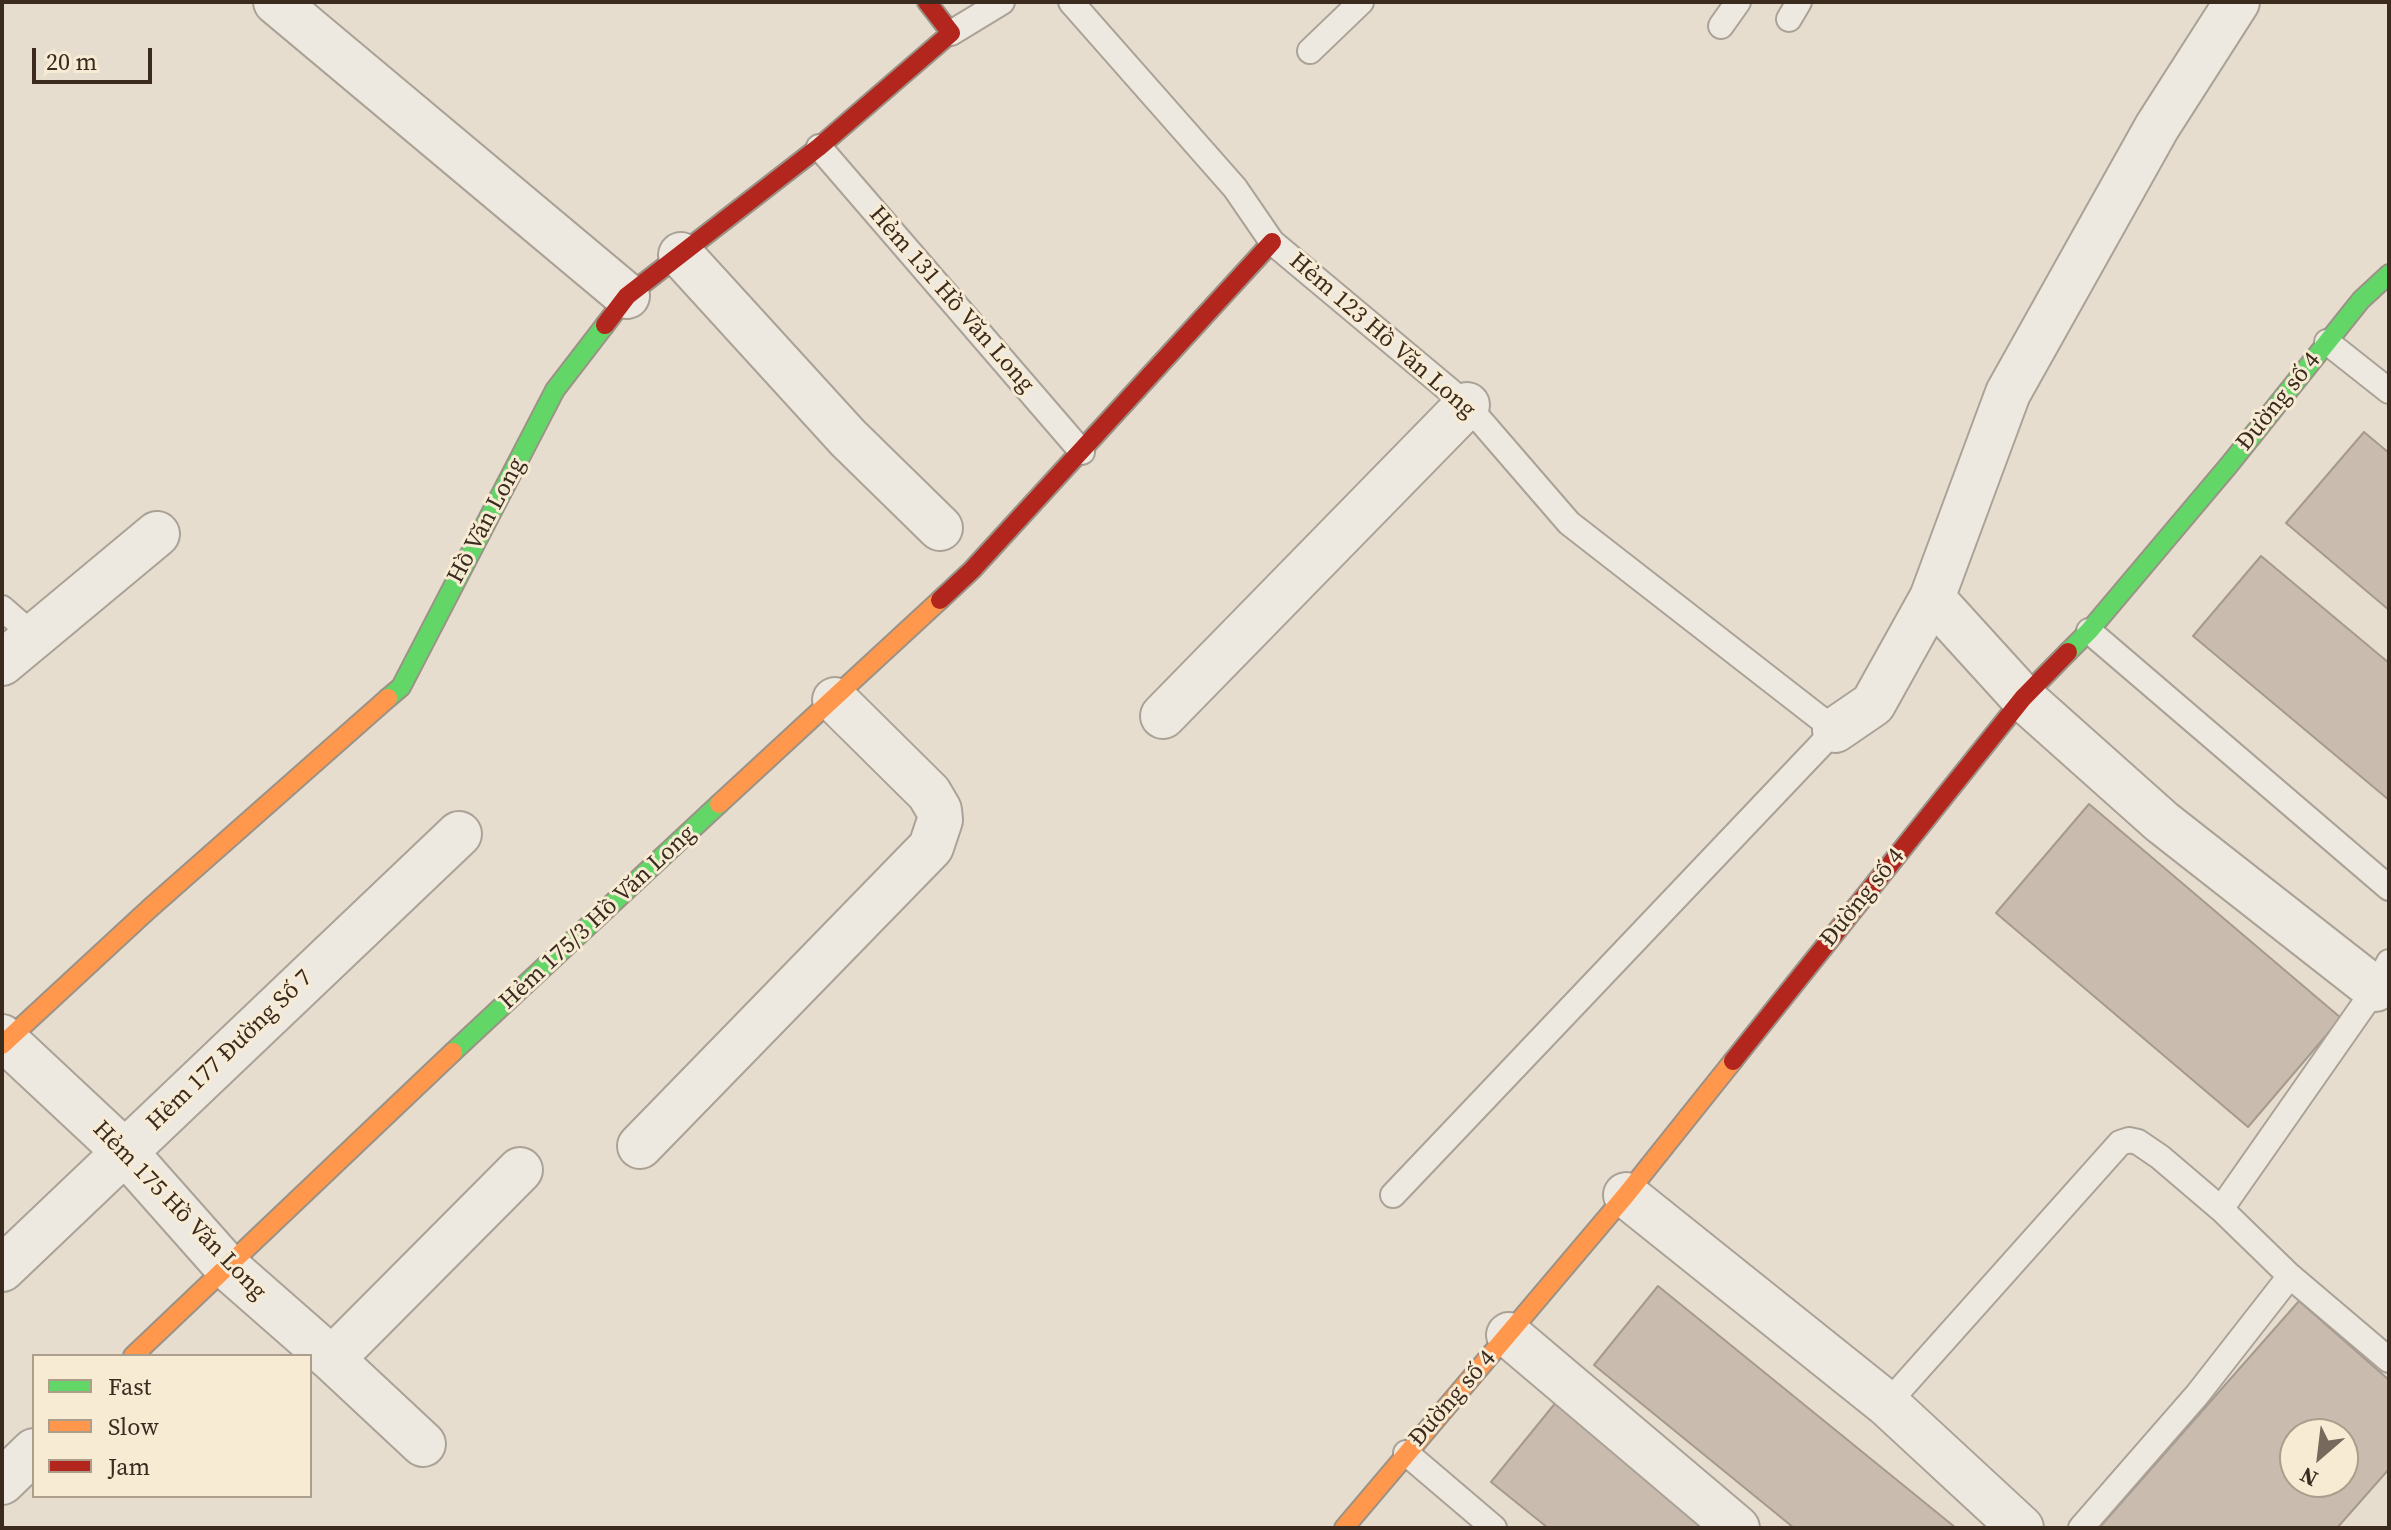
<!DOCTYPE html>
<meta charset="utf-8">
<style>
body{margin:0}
#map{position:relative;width:2391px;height:1530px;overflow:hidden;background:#e6ddce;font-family:"Source Serif 4",serif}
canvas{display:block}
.frame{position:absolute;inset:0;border:4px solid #3b2a1e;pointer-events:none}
.legend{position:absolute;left:32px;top:1354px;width:280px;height:144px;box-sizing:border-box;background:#f7ebd4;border:2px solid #ac9e8b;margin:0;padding:10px 14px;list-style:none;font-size:24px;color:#3b2a1e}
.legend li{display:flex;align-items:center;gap:16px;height:40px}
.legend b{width:40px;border:2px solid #ac9e8b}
.north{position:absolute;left:2279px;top:1418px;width:80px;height:80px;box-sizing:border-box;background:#f7ebd4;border:2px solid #ac9e8b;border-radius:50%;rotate:208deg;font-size:22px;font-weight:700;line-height:32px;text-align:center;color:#3b2a1e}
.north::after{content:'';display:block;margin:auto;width:28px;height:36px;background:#77695c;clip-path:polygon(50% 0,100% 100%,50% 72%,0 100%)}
.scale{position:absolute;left:32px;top:48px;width:120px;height:36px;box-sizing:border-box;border:4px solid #3b2a1e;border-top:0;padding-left:10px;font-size:24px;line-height:28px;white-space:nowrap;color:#3b2a1e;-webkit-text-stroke:6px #f7ebd4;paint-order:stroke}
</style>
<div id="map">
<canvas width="2391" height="1530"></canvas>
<div class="frame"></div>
<ul class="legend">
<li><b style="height:10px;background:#63d668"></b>Fast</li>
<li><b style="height:10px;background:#ff974d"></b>Slow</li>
<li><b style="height:10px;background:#b3261e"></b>Jam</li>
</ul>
<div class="north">N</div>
<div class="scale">20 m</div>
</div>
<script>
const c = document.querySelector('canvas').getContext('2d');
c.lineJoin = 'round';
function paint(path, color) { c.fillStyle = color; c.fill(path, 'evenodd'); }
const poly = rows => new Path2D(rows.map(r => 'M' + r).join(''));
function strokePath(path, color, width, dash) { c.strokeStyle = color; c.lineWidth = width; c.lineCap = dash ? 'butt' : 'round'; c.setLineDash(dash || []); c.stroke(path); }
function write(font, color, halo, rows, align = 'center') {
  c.font = font + ' "Source Serif 4",serif'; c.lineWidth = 6; c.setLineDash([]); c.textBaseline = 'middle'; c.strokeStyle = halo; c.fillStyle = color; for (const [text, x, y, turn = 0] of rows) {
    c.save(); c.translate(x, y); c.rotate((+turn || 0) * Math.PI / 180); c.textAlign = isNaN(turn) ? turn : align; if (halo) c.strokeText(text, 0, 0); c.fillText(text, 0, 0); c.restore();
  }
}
const building = poly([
 [2364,432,2389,453,2389,610,2286,523,2364,432],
 [2261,556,2389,663,2389,800,2193,636,2261,556],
 [2089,804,2341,1018,2248,1127,1996,913,2089,804],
 [1658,1286,1956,1528,1794,1528,1594,1365,1658,1286],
 [2299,1301,2389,1380,2389,1469,2337,1528,2099,1528,2299,1301],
 [2295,1434,2343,1434,2343,1482,2295,1482,2295,1434],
 [1557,1401,1713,1528,1548,1528,1491,1482,1557,1401]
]);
const lane = poly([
 [1071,2,1235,188,1272,242,1467,405,1569,523,1835,730,1393,1195],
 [1789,19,1799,2],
 [1721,26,1738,2],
 [951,33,1002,2],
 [1310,51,1361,2],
 [819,147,1082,452],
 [2327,342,2389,391],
 [2,608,34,636],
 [2089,631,2389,888],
 [2290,1276,2389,1360],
 [1887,1404,2120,1143,2129,1140,2138,1142,2160,1157,2221,1209],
 [1406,1453,1494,1528],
 [2081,1528,2197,1395,2290,1276,2221,1209,2375,989,2389,962]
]);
const street = poly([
 [276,2,627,296],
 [681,255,848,438,940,528],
 [1932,598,2023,698,2162,822,2375,989],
 [2,663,157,534],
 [1163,716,1467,405],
 [1835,730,1873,704,1932,598,2008,393,2157,127,2237,2],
 [2,1037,125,1152,226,1266,332,1359,423,1444],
 [640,1146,931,847,940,820,939,810,929,793,835,700],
 [1626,1195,1887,1404,2021,1528],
 [2,1269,459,834],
 [1509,1335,1737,1528],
 [332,1359,520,1170],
 [2,1482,34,1451]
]);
const fast = poly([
 [2068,652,2089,631,2229,465,2361,300,2389,274],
 [388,698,401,687,555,390,605,325],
 [453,1052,719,804]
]);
const slow = poly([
 [719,804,940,600],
 [2,1045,149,909,388,698],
 [133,1356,453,1052],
 [1344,1528,1626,1195,1733,1061]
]);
const jam = poly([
 [605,325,627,296,819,147,951,33,927,2],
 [940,600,972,570,1272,242],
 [1733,1061,2023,698,2068,652]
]);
const streetNames = [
 ["Hẻm 131 Hồ Văn Long",951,300,49],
 ["Hẻm 123 Hồ Văn Long",1382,336,41],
 ["Đường số 4",2279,402,-51],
 ["Hồ Văn Long",487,521,-62],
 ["Đường số 4",1863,898,-51],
 ["Hẻm 175/3 Hồ Văn Long",598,918,-43],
 ["Hẻm 177 Đường Số 7",230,1051,-44],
 ["Hẻm 175 Hồ Văn Long",179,1211,46],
 ["Đường số 4",1453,1399,-49]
];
paint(building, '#cabbaf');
strokePath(building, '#a6998d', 2);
strokePath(lane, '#aba297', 28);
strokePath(street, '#aba297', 48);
strokePath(fast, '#9b9287', 22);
strokePath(slow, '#9b9287', 22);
strokePath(jam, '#9b9287', 22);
strokePath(lane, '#eee9e0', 24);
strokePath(street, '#eee9e0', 44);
strokePath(fast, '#63d668', 18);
strokePath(slow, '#ff974d', 18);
strokePath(jam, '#b3261e', 18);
write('24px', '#3b2a1e', '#f7ebd4', streetNames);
</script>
